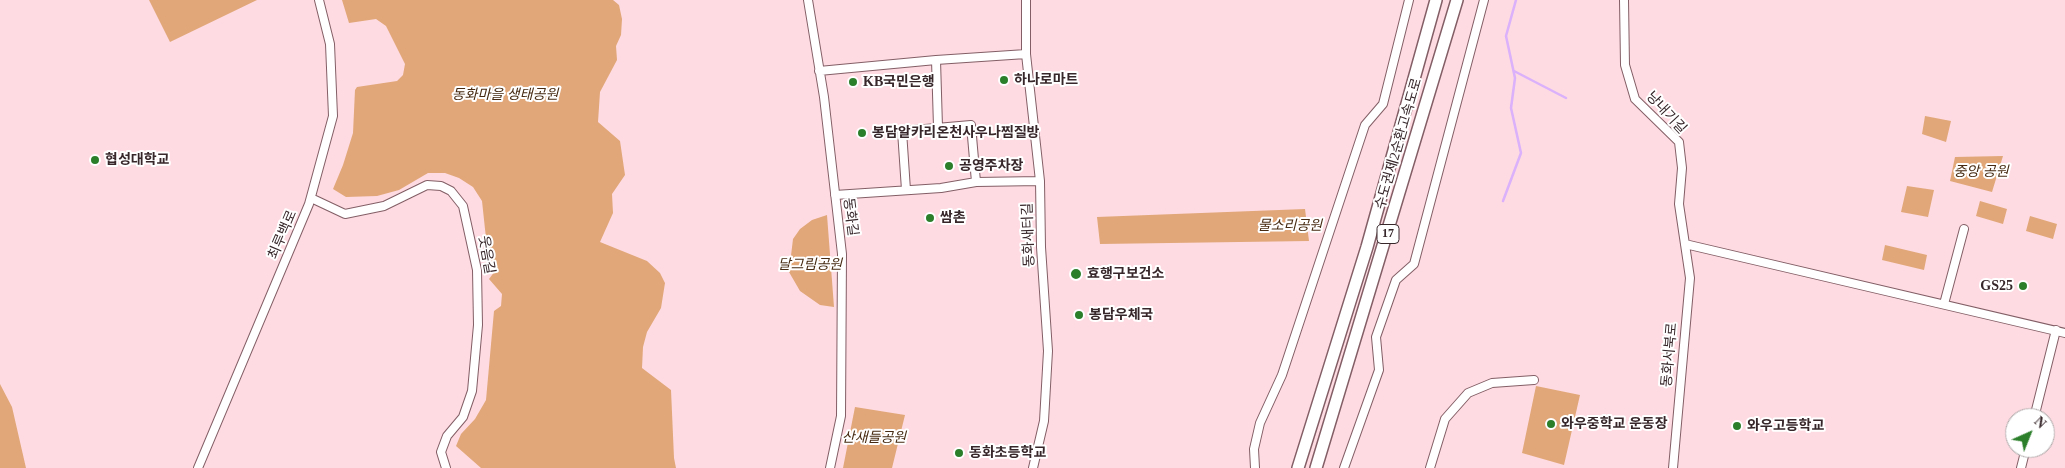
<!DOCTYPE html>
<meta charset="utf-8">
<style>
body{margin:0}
#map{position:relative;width:2065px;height:468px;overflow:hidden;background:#fedbe2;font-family:"Times New Roman",serif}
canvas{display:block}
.north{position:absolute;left:2005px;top:408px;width:50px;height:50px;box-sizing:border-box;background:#fff;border:1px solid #afa9aa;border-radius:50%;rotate:44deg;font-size:14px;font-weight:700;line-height:20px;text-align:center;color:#37272b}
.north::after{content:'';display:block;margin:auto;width:18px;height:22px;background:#2b7e2a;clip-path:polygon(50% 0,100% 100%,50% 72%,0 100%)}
</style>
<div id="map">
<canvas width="2065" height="468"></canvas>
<div class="north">N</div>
</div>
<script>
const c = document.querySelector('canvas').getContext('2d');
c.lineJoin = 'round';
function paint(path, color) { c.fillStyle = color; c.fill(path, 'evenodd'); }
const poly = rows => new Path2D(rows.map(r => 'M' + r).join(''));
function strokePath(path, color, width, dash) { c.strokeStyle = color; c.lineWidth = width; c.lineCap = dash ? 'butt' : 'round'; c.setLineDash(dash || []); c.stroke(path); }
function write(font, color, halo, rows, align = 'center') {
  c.font = font + ' "Times New Roman","Noto Sans KR",serif'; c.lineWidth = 4; c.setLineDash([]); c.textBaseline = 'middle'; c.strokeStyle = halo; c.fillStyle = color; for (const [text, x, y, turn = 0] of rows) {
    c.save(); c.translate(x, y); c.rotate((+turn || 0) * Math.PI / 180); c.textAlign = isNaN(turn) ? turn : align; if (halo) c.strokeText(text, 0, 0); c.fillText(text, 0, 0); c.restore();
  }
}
const green = poly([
 [149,0,257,0,170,42],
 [342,0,613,0,619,5,622,19,621,35,616,46,617,60,600,92,598,122,620,141,625,175,612,194,613,213,600,242,647,261,660,273,665,283,661,308,647,332,643,347,642,368,671,390,674,458,676,468,481,468,456,446,461,434,475,419,486,400,494,311,501,306,502,294,489,279,495,271,495,264,488,257,482,201,473,187,459,178,445,173,428,173,399,190,377,196,346,197,333,189,343,165,353,133,355,90,357,87,397,81,403,75,405,64,386,26,376,19,349,23],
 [1925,116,1951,121,1946,142,1922,134],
 [2003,156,1992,192,1950,181,1955,157],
 [1907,186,1934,190,1928,217,1901,212],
 [1980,201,2007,209,2003,224,1976,216],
 [1305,209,1309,241,1100,244,1097,217],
 [827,215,834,307,820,305,800,291,789,272,793,239,800,229,812,220],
 [2030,216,2057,224,2053,239,2026,231],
 [1885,245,1927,255,1924,270,1882,260],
 [0,384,12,407,26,468,0,468],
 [1536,386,1580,395,1564,465,1522,453],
 [855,407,905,415,892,468,843,468]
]);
const stream = poly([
 [1514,71,1566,98],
 [1503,201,1521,153,1511,108,1515,78,1506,36,1516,0]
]);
const minor = poly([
 [808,0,824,97,842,254,841,416,830,468],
 [1026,0,1026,54,1040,181,1041,247,1048,351,1044,421,1033,468],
 [1624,0,1625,65,1635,99,1679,142,1682,168,1679,204,1690,278,1673,468],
 [936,60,938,127],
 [819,71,936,60,1026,54],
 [906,190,902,131,971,125,976,182],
 [835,195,941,188,976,182,1040,181],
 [311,198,345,214,384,206,427,185,441,186,451,191,463,206,477,270,478,325,472,391,463,417,447,436,441,452,446,468],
 [1685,244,2065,333],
 [1944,304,1964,229],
 [2034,418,2056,330],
 [198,468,309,204,333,116,330,44,319,0],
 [1255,468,1254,449,1260,423,1282,375,1365,125,1383,104,1409,0],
 [1344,468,1379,370,1376,337,1396,280,1414,264,1484,0],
 [1430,468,1445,419,1468,393,1492,383,1534,380],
 [2021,468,2026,448]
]);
const highway = poly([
 [1298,468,1367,247,1436,0],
 [1316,468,1457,0]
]);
const markers = [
 [1004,80,5,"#2b7e2a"],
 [853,82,5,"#2b7e2a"],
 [862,133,5,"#2b7e2a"],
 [95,160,5,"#2b7e2a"],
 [949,166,5,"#2b7e2a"],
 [930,218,5,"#2b7e2a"],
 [1076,274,6,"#2b7e2a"],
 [2023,286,5,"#2b7e2a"],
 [1079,315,5,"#2b7e2a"],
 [1551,424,5,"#2b7e2a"],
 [1737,426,5,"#2b7e2a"],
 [959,453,5,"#2b7e2a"]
];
const shields = [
 [1388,234,22]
];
const shieldNames = [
 ["17",1388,234]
];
const poiNames = [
 ["하나로마트",1014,80],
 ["KB국민은행",863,82],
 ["봉담알카리온천사우나찜질방",872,133],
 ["협성대학교",105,160],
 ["공영주차장",959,166],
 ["쌈촌",940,218],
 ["효행구보건소",1087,274],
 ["GS25",2013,286,"right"],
 ["봉담우체국",1089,315],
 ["와우중학교 운동장",1561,424],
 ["와우고등학교",1747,426],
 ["동화초등학교",969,453]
];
const parkNames = [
 ["동화마을 생태공원",505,95],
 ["중앙 공원",1981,172],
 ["물소리공원",1290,226],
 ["달그림공원",810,265],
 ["산새들공원",874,438]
];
const streetNames = [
 ["낭내기길",1666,113,47],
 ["수도권제2순환고속도로",1399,144,-74],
 ["동화길",850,217,83],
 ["최루백로",283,235,-67],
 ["동화새터길",1029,235,-92],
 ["웃음길",486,255,80],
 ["동화서북로",1670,355,-85]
];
paint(green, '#e1a778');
strokePath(stream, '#dab1fa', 2.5);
strokePath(minor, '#835e66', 10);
strokePath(highway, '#835e66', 14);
strokePath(minor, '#fff', 8);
strokePath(highway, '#fff', 11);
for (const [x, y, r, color] of markers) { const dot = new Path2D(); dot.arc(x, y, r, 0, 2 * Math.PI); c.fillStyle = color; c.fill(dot); strokePath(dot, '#fff', 2); }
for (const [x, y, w] of shields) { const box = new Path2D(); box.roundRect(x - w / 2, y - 9.5, w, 19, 4); c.fillStyle = '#fff'; c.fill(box); strokePath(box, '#37272b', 1); }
write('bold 12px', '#37272b', null, shieldNames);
write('bold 14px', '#37272b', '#fff', poiNames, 'left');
write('italic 14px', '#462a11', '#fff', parkNames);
write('14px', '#37272b', '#fff', streetNames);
</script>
